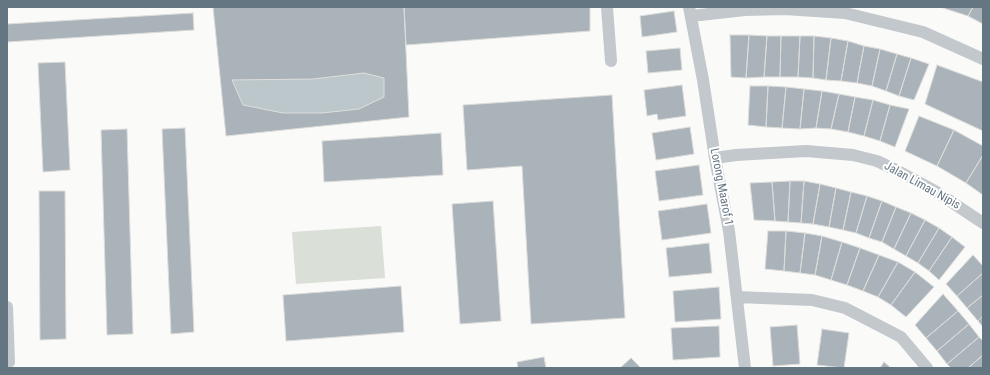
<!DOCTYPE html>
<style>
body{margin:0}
#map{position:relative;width:990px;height:375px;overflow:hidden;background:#fafaf8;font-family:"Roboto Condensed",sans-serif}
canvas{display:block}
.frame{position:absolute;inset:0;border:8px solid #657683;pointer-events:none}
</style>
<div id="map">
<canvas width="990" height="375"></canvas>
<div class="frame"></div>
</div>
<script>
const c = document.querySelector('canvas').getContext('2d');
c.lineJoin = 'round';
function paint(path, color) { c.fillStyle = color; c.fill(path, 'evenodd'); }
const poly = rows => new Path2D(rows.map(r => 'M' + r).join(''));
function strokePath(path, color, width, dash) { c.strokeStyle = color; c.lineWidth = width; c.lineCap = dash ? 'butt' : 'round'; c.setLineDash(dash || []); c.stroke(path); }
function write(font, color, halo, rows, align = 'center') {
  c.font = font + ' "Roboto Condensed",sans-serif'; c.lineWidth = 4; c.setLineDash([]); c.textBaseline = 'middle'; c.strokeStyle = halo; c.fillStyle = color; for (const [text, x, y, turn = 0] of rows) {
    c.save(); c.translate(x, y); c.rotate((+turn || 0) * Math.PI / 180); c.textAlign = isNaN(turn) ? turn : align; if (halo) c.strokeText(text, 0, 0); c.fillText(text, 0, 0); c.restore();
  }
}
const green = poly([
 [381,226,385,278,296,284,292,232]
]);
const water = poly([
 [364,73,384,78,384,97,359,109,322,113,283,113,243,105,232,80,313,79]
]);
const building = poly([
 [213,7,404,7,409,117,226,136,213,7],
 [364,73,384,78,384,97,359,109,322,113,283,113,243,105,232,80,313,79,364,73],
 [404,7,590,7,590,31,406,45,404,7],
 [940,7,973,7,968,16,940,7],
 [973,7,983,7,983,24,968,16,973,7],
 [674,11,677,32,642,37,640,16,674,11],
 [193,13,194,30,7,42,7,24,193,13],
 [730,35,749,35,746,78,731,77,730,35],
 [749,35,767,36,764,77,746,78,749,35],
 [767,36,781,36,780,77,764,77,767,36],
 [781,36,800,36,798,77,780,77,781,36],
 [800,36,814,36,813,78,798,77,800,36],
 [814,36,831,38,826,80,813,78,814,36],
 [831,38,848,41,841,81,826,80,831,38],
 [848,41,864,46,857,83,841,81,848,41],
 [864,46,880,49,872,86,857,83,864,46],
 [680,48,682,70,648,73,646,51,680,48],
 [880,49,897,54,886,91,872,86,880,49],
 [897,54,911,58,899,96,886,91,897,54],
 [911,58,929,64,914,100,899,96,911,58],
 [65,62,70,170,43,172,38,63,65,62],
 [937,65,983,82,983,131,925,104,937,65],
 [682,85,686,116,658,120,657,114,647,116,644,90,682,85],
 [750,86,768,86,766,127,748,125,750,86],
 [768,86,786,87,782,128,766,127,768,86],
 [786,87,804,89,800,129,782,128,786,87],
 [804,89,822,91,816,128,800,129,804,89],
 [822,91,839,94,831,129,816,128,822,91],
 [839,94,855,97,848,132,831,129,839,94],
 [612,95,625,318,531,324,522,166,467,170,463,105,612,95],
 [855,97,873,100,864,136,848,132,855,97],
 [873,100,890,105,880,141,864,136,873,100],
 [890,105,909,109,895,147,880,141,890,105],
 [919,116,954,130,937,166,905,151,919,116],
 [690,127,694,154,656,160,652,133,690,127],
 [185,128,194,332,171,334,162,129,185,128],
 [127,129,133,334,107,335,101,130,127,129],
 [954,130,983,146,983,155,966,183,937,166,954,130],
 [441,133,443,175,324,182,322,141,441,133],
 [983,155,983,195,966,183,983,155],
 [699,165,703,195,659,201,655,171,699,165],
 [790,181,788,222,775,221,772,182,790,181],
 [790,181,804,181,801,223,788,222,790,181],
 [804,181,820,184,813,224,801,223,804,181],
 [772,182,775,221,754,220,750,183,772,182],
 [820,184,836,188,829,227,813,224,820,184],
 [836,188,851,192,843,230,829,227,836,188],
 [39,191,65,191,66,339,40,340,39,191],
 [851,192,867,196,856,233,843,230,851,192],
 [867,196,882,201,869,238,856,233,867,196],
 [493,201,501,321,460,324,452,204,493,201],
 [882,201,896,207,882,242,869,238,882,201],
 [707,204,711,233,662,240,658,211,707,204],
 [896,207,911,213,894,249,882,242,896,207],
 [911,213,925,220,906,256,894,249,911,213],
 [925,220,939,228,918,263,906,256,925,220],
 [939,228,952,237,929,271,918,263,939,228],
 [768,231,786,231,784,271,765,269,768,231],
 [786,231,805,233,800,273,784,271,786,231],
 [805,233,822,236,815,275,800,273,805,233],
 [822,236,842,242,831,280,815,275,822,236],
 [952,237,965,247,939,280,929,271,952,237],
 [842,242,860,248,847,285,831,280,842,242],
 [709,243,712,273,669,277,666,248,709,243],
 [860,248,879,255,863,291,847,285,860,248],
 [879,255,898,262,878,297,863,291,879,255],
 [973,255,983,266,983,273,957,296,946,284,973,255],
 [898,262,915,272,891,305,878,297,898,262],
 [915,272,934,287,906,317,891,305,915,272],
 [983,273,983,295,967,308,957,296,983,273],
 [401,286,404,332,286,341,283,295,401,286],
 [719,287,721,319,675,322,673,291,719,287],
 [943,294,958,311,926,338,915,325,943,294],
 [983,295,983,316,978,321,967,308,983,295],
 [958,311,969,324,937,351,926,338,958,311],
 [983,316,983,327,978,321,983,316],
 [969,324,979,337,947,364,937,351,969,324],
 [797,325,800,364,773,366,770,327,797,325],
 [719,326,720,357,673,360,671,328,719,326],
 [822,329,849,333,844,368,817,365,822,329],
 [979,337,983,341,983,355,968,368,951,368,947,364,979,337],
 [983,355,983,368,968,368,983,355],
 [544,357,546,368,518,368,517,362,544,357],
 [631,358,641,368,620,368,631,358],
 [884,362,891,368,880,368,884,362]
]);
const minor = poly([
 [607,7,611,61],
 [689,7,703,80,715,158,729,231,745,368],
 [691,16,745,10,785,9,845,13,923,32,983,59],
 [715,158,736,155,806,151,853,155,877,161,896,170,935,191,983,223],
 [737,297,812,300,845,308,901,337,927,368],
 [7,307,9,362,7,363]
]);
const streetNames = [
 ["Jalan Limau Nipis",922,186,29],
 ["Lorong Maarof 1",721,187,79]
];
paint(green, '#dadfd7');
paint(water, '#bbc7cb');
paint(building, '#aab3b9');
strokePath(building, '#dcdcda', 1);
strokePath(minor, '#c3c8cc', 12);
write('12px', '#657683', '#fff', streetNames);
</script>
